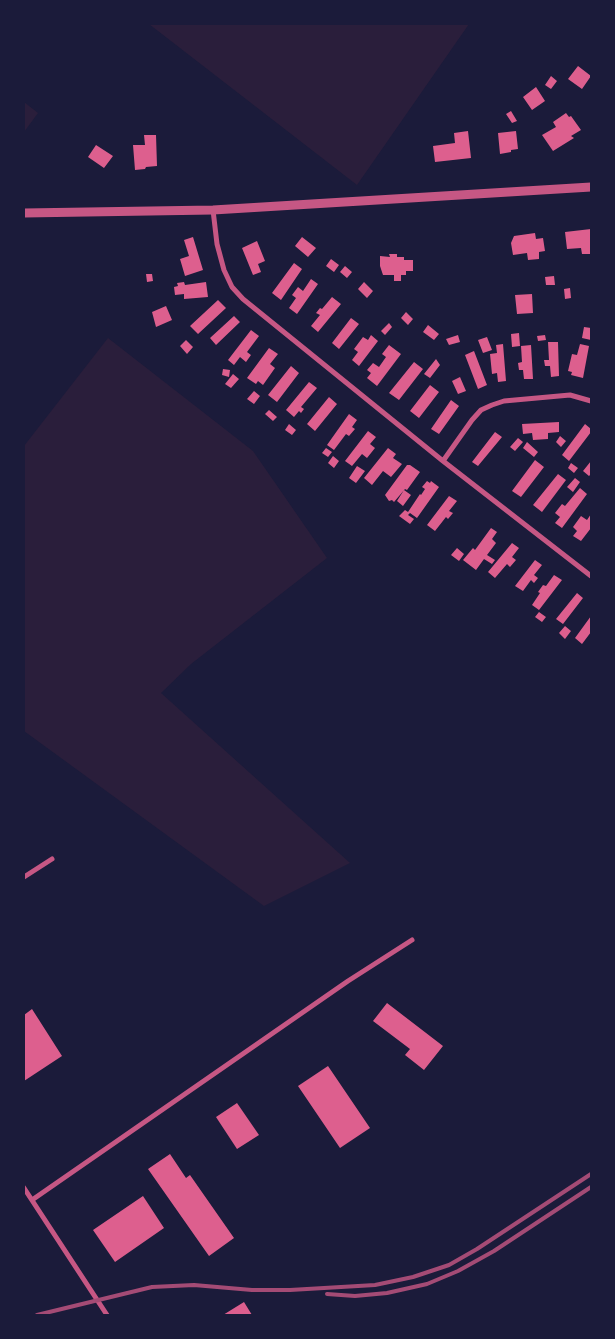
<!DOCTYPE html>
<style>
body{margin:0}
#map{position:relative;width:615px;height:1339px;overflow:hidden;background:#1b1b3a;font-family:"Times New Roman",serif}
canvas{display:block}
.frame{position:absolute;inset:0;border:25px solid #1b1b3a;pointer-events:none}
</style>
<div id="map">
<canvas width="615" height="1339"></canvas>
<div class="frame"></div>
</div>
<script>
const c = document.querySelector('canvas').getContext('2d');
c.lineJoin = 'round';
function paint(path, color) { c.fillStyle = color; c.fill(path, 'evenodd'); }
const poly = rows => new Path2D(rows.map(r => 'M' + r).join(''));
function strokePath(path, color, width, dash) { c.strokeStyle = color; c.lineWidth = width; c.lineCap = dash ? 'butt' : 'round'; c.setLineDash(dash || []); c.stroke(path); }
const green = poly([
 [149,24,469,24,357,185],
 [24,102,38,113,24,132],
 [108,338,253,451,327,558,191,664,161,693,350,863,264,906,24,731,24,446]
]);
const building = poly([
 [578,66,591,76,582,89,568,79],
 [551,76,557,81,551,89,545,85],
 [536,87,545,101,532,110,523,97],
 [511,111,517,121,512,123,506,114],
 [566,113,569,117,571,116,581,130,571,136,574,138,553,151,542,135,556,127,553,122],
 [468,131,471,158,435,162,433,146,455,143,454,133],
 [516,131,518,149,511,150,511,152,500,154,498,133],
 [144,135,156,135,157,166,146,167,145,169,135,170,133,145,145,145],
 [96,145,113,156,104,168,88,157],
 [591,229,591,254,582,254,581,248,567,249,565,232],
 [535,233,536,239,543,238,545,251,539,252,539,259,528,260,527,253,513,255,511,243,514,236],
 [193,237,203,270,185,276,180,259,189,256,184,240],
 [302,237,316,248,308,257,295,246],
 [257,241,265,261,258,264,261,272,253,275,242,248],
 [389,254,397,254,397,257,404,257,404,260,413,260,413,271,406,271,406,275,401,275,401,281,394,281,394,275,383,275,380,266,380,256,390,257],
 [331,259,339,265,334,272,326,266],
 [294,263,302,269,281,300,272,293],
 [345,266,352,272,347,278,340,272],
 [146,274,152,274,153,281,147,282],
 [554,276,555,285,546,285,545,277],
 [311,279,318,284,297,314,289,308,296,298,292,295,298,287,303,291],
 [184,282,185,285,206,282,208,297,184,299,184,294,175,295,174,287,178,286,177,283],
 [364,282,373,291,367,298,358,289],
 [570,288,571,298,565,299,564,289],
 [532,294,533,313,517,314,515,295],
 [332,297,341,304,318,332,311,326,320,315,316,313,320,308,322,309],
 [218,300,226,308,198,334,190,326],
 [166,306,172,320,156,327,152,312],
 [406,312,413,319,408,325,401,318],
 [234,316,240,322,216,345,210,338],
 [351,318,359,324,339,349,332,343],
 [389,323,392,327,385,335,381,331],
 [428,325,439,334,434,340,423,332],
 [584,327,591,328,591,340,582,338],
 [251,330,259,336,247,352,251,355,246,362,240,357,234,365,228,360],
 [519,333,520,346,512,347,511,334],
 [371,335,378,341,359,366,352,360,358,352,354,349,363,337,368,340],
 [458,335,460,342,449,345,446,339],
 [545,335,546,340,538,341,537,336],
 [487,337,492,350,483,353,478,340],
 [186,340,193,347,187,354,180,346],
 [548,342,558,342,559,376,551,377,550,366,545,366,544,360,549,360],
 [503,344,506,381,498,382,497,373,492,374,490,354,497,353,496,345],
 [580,344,589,346,583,378,571,375,572,372,568,371,572,354,577,355],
 [389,345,401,354,377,386,367,378,371,373,367,370,373,363,379,367,386,357,382,354],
 [531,345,533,379,524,379,523,370,519,370,518,363,522,362,521,346],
 [269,348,278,354,270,364,275,368,263,385,258,381,256,384,247,378],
 [474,351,487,385,478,389,465,355],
 [436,359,440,365,430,378,424,374],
 [414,362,423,369,399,400,389,393],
 [291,366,299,373,277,402,268,395],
 [223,369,230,370,229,377,222,375],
 [233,374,239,379,231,388,225,384],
 [460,377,466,391,458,394,452,381],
 [309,382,317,388,301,407,304,409,301,413,299,411,294,417,286,410],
 [430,385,439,392,419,418,410,411],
 [254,391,260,396,254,404,247,399],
 [329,397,337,404,315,431,307,424],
 [451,400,459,406,439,434,431,429],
 [269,410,277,417,273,421,265,414],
 [349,414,357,420,352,427,355,429,349,436,346,434,334,450,327,445],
 [559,422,559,432,548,433,548,439,533,440,532,433,523,434,522,424],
 [289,424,296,430,292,435,285,430],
 [585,424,591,429,591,432,569,461,562,455],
 [368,431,376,437,370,444,375,448,367,458,362,454,352,466,345,461],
 [495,432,502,437,478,466,472,462],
 [560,436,566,441,561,447,556,442],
 [518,438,523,442,515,451,510,447],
 [527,442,538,452,534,457,523,448],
 [326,448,332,452,328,457,322,453],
 [388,448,396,454,393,458,402,464,391,477,383,471,372,485,364,478],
 [333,456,339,461,334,468,328,463],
 [535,460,544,467,521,497,512,491],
 [591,461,591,474,589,476,583,471],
 [571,463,578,468,574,473,568,468],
 [407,465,410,465,420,472,407,490,405,489,394,502,392,500,389,501,385,495],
 [357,466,365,471,356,483,349,478],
 [558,474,566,480,542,512,533,505],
 [575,478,580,482,573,492,567,487],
 [427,481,430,483,431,481,439,487,417,518,410,513,408,515,414,519,410,524,399,516,405,510,408,512,420,494,421,495,425,489,422,487],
 [580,488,587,494,562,528,555,523,560,517,555,513,562,504,565,506],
 [404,490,411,495,403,506,397,501],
 [449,496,457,501,449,511,453,513,448,519,446,517,435,531,427,525],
 [591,514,591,528,581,541,573,536,577,531,573,527,581,516,587,520],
 [491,528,497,532,492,539,496,543,487,555,495,560,492,564,484,559,476,570,463,560,473,548,475,550],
 [512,543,519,548,512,557,516,560,510,567,507,564,495,578,488,572],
 [457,548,464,554,459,561,451,555],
 [535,560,542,565,534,575,538,578,534,583,531,580,523,591,515,586],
 [554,575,562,580,539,610,532,605,540,593,538,592,543,585,546,586],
 [577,593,583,598,563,624,556,619],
 [539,612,546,617,542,622,535,617],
 [591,616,591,632,582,644,575,638],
 [565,626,571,631,565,639,559,633],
 [387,1003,443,1046,424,1070,405,1055,410,1049,373,1021],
 [32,1009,62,1056,24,1081,24,1015],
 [328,1066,370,1128,340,1148,298,1086],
 [237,1103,259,1135,237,1149,216,1117],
 [170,1154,186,1178,190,1175,234,1238,209,1256,148,1169],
 [143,1196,164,1228,115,1262,93,1230],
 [244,1302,252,1315,223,1315]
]);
const minor = poly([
 [213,210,217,244,224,270,232,287,243,299,443,461,591,576],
 [443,461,472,420,481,410,492,405,504,401,570,395,591,401],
 [24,877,52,859],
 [24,1188,107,1315],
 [32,1200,348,981,412,940]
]);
const tertiary = poly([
 [24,213,213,210,591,187]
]);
const rail = poly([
 [327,1294,355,1296,387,1293,427,1284,458,1271,494,1251,591,1187],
 [37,1315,152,1287,194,1285,252,1290,290,1290,375,1285,413,1277,449,1265,477,1249,591,1174]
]);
paint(green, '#2a1e3b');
paint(building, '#dd5f8e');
strokePath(minor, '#c65784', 5);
strokePath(tertiary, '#c65784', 9);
strokePath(rail, '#a44b75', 4);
</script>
